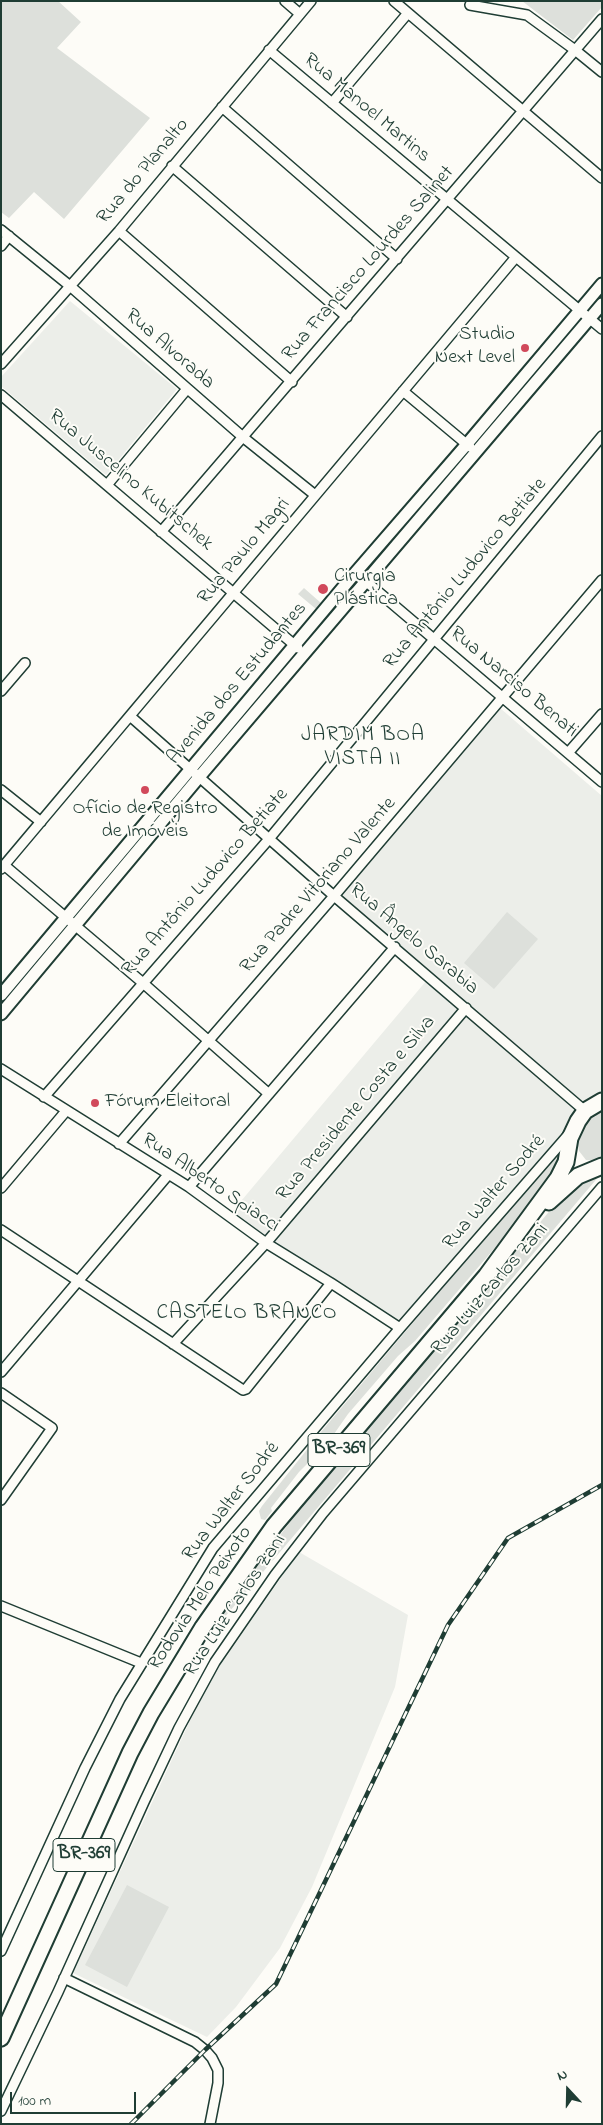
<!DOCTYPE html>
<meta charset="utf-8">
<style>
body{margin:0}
#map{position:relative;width:603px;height:2125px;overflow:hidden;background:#fdfcf7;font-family:"Indie Flower",sans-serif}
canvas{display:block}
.frame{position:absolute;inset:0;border:2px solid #1f3d34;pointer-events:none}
.north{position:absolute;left:543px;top:2065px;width:50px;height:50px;-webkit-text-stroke:4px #fdfcf7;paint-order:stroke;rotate:339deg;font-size:14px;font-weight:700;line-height:20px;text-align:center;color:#1f3d34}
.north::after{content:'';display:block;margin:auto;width:18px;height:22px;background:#1f3d34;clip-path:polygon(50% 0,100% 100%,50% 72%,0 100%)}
.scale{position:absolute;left:10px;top:2092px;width:126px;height:22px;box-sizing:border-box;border:2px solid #1f3d34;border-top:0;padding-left:6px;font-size:15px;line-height:18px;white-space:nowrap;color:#1f3d34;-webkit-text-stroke:4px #fdfcf7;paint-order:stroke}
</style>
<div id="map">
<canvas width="603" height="2125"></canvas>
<div class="frame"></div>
<div class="north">N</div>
<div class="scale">100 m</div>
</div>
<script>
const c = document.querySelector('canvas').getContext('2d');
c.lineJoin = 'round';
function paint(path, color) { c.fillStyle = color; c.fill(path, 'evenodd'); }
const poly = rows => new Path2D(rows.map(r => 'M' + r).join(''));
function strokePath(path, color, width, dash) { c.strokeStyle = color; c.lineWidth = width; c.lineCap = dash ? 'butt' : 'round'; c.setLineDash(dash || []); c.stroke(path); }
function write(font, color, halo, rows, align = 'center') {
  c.font = font + ' "Indie Flower",sans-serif'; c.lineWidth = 4; c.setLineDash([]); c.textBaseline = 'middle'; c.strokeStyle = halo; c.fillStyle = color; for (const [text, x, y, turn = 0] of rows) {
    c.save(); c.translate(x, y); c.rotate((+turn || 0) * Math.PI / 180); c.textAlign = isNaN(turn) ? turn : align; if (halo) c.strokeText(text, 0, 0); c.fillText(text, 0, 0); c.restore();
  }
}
const built = poly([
 [70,301,177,389,106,475,1,386,1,377],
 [500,708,602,796,602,1091,400,1328,231,1213,432,974,340,894],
 [299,1552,408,1615,395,1687,312,1887,280,1948,236,2007,207,2037,73,1973,207,1684]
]);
const green = poly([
 [1,1,58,1,81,22,57,48,150,118,64,219,34,192,9,218,1,212],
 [522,1,602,1,602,7,573,40],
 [304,588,321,603,316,609,298,594],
 [507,912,538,939,494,989,464,963],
 [602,1105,602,1161,586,1160,579,1151,577,1140,584,1122],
 [561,1147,564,1161,523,1215,415,1341,398,1356,348,1414,327,1444,299,1472,271,1508,272,1511,265,1520,261,1519,259,1511,262,1506,321,1432],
 [594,1175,600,1175,218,1625,215,1624,320,1481,341,1463,360,1442,376,1416,460,1317,467,1317,483,1298,495,1276,568,1189],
 [127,1885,169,1907,127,1987,85,1965]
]);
const minor = poly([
 [285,1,300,14],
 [394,1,602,178],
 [470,5,527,15,575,50,602,72],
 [269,50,602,329],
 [332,103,408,13],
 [222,107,397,259],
 [172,166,347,317],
 [1,230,70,286,244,438,315,495],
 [119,231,292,382],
 [1,246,9,236],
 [1,364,119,231,311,1],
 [403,391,470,447],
 [1,395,298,648],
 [107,485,187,389],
 [161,532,602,19],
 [362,578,602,782],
 [1,691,25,663],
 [130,716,334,896,585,1111],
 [568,753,602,714],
 [1,790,41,822],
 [4,865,143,983,269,1094],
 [1,869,516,257],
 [1,1069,189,1187,266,1243,331,1283,400,1328],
 [44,1097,269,839,602,436],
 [119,1144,334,896,602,580],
 [189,1187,395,947],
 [1,1188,66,1111],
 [1,1230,243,1390,246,1389,331,1283],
 [173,1344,266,1243,466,1008],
 [1,1372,168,1175],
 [1,1393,52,1428,1,1500],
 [1,1606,141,1663],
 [1,1951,85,1768,120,1699,213,1548,400,1328,569,1134],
 [64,1978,195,2042,205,2050,212,2058,218,2070,218,2083,210,2124],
 [1,2111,58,1992,144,1802,179,1728,215,1662,275,1575,323,1513,602,1187]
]);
const tertiary = poly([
 [1,995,356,572,467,444,602,284],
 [1,1014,200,776,602,304]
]);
const primary = poly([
 [549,1202,578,1176,602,1166],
 [1,2038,130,1753,151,1713,203,1627,274,1526,486,1276,558,1178,566,1162,570,1138,578,1121,585,1111,602,1101]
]);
const rail = poly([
 [131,2124,205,2050,276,1984,448,1625,508,1538,602,1485]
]);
const markers = [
 [525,348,5,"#d1495b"],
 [323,589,6,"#d1495b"],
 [145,790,5,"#d1495b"],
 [95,1103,5,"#d1495b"]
];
const shields = [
 [339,1450,62],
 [84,1855,62]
];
const shieldNames = [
 ["BR-369",339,1450],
 ["BR-369",84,1855]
];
const streetNames = [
 ["Rua Manoel Martins",366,109,40],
 ["Rua do Planalto",144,172,-50],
 ["Rua Francisco Lourdes Salinet",369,264,-49],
 ["Rua Alvorada",169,350,41],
 ["Rua Juscelino Kubitschek",130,481,40],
 ["Rua Paulo Magri",245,552,-50],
 ["Rua Antônio Ludovico Betiate",466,574,-50],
 ["Rua Narciso Benati",513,683,40],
 ["Avenida dos Estudantes",238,684,-50],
 ["Rua Antônio Ludovico Betiate",206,883,-49],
 ["Rua Padre Vitoriano Valente",319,886,-49],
 ["Rua Ângelo Sarabia",413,940,40],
 ["Rua Presidente Costa e Silva",357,1109,-50],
 ["Rua Alberto Spiacci",210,1184,34],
 ["Rua Walter Sodré",495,1193,-49],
 ["Rua Luiz Carlos Zani",491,1290,-49],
 ["Rua Walter Sodré",232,1502,-52],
 ["Rodovia Melo Peixoto",201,1599,-56],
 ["Rua Luiz Carlos Zani",236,1606,-56]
];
const poiNames = [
 ["Studio",515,336,"right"],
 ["Next Level",515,359,"right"],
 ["Cirurgia",334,578],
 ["Plástica",334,601],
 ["Ofício de Registro",145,810,"center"],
 ["de Imóveis",145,833,"center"],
 ["Fórum Eleitoral",105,1103]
];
const neighbourhoodNames = [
 ["JARDIM BOA",363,737],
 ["VISTA II",363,761],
 ["CASTELO BRANCO",247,1315]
];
paint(built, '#eceee9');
paint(green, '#dde0db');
strokePath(minor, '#1f3d34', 12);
strokePath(tertiary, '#1f3d34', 15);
strokePath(primary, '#1f3d34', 19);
strokePath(minor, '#fdfcf7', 9);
strokePath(tertiary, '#fdfcf7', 11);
strokePath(primary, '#fdfcf7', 15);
strokePath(rail, '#1f3d34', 4.5);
strokePath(rail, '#fdfcf7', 2.5, [8]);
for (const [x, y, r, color] of markers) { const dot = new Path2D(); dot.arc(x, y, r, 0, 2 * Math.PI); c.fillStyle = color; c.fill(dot); strokePath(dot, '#fdfcf7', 2); }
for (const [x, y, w] of shields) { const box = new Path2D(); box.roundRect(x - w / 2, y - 16.5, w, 33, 4); c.fillStyle = '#fdfcf7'; c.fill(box); strokePath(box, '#1f3d34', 1); }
write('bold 19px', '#1f3d34', null, shieldNames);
write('20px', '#1f3d34', '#fdfcf7', streetNames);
write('20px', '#1f3d34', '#fdfcf7', poiNames, 'left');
c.letterSpacing = '1px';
write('21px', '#1f3d34', '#fdfcf7', neighbourhoodNames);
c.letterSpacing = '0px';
</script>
